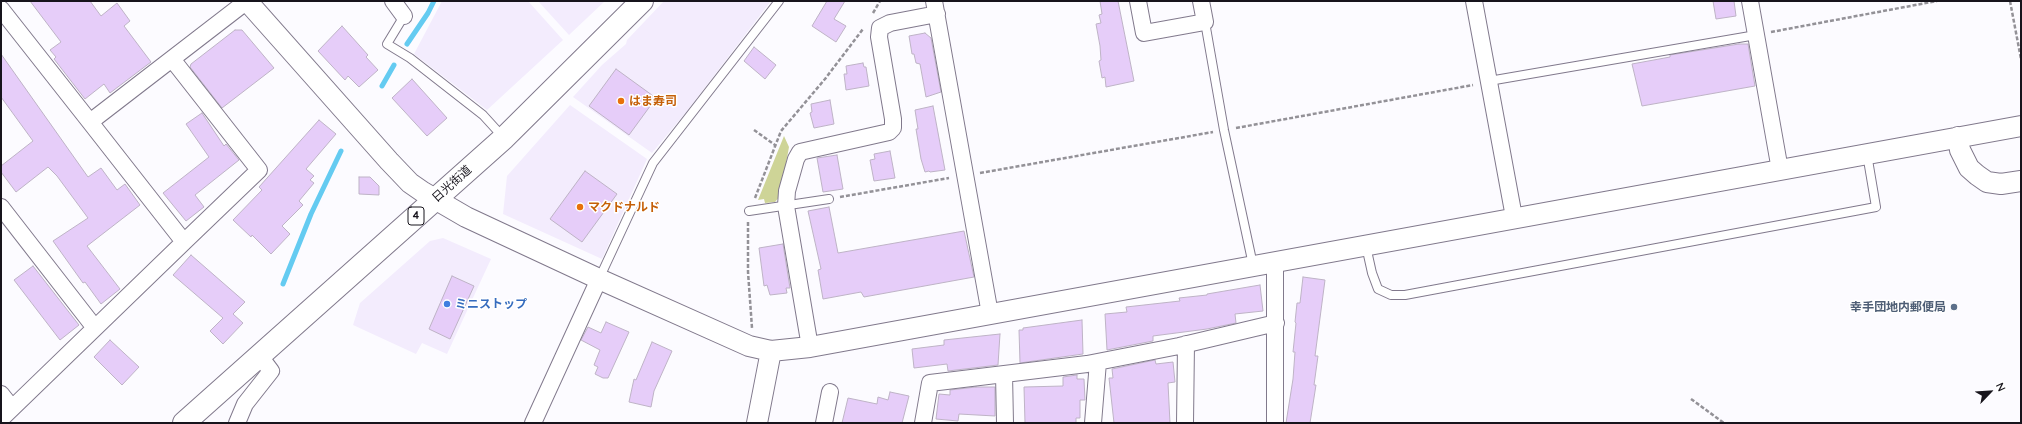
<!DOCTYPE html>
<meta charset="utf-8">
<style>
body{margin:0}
#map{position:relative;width:2022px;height:424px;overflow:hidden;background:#fcfbff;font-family:Quicksand,sans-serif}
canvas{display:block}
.frame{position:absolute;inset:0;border:2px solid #17141c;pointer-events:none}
.north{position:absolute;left:1970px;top:372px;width:40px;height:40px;-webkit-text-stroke:3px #fff;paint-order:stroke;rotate:65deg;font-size:11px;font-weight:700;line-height:16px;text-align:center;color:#17141c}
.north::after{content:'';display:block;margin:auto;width:14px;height:18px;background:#17141c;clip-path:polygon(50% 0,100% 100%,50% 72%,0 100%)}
</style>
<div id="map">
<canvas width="2022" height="424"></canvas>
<div class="frame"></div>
<div class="north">N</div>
</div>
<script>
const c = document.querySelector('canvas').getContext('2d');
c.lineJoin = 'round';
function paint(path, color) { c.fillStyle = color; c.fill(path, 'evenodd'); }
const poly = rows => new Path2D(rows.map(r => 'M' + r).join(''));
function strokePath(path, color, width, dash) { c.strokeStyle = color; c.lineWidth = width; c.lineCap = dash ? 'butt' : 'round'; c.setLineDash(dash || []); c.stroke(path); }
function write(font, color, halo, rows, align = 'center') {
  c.font = font + ' Quicksand,"Noto Sans JP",sans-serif'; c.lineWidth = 3; c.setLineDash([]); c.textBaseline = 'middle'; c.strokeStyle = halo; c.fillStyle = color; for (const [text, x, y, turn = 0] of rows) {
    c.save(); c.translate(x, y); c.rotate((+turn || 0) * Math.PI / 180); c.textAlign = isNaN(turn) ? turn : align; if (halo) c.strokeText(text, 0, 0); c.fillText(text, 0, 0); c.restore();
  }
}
const built = poly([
 [442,1,528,1,563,40,487,110,414,54],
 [538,1,605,1,569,35],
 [664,1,771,1,687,111,652,153,573,97,602,65,626,44,627,40],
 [570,105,647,159,602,259,503,214,507,176],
 [443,238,491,259,447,354,422,343,416,354,353,325,360,303,430,241]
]);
const green = poly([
 [784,136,789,147,780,196,775,202,765,203,764,199,758,200]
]);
const stream = poly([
 [407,44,428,13,434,1],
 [382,86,394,65],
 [283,284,311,214,341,151]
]);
const building = poly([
 [30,1,90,1,101,16,117,3,130,21,124,26,151,62,110,93,104,84,85,99,54,59,56,57,50,50,61,42,30,1],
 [827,1,845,1,834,19,846,26,836,42,812,26,827,1],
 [1100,1,1118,1,1134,81,1106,87,1105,77,1102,78,1099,61,1101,60,1100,46,1096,24,1101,23,1099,15,1102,14,1100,1],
 [1713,1,1734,1,1736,16,1716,19,1713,1],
 [342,26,368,55,366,57,378,70,359,87,348,76,345,80,318,51,342,26],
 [235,30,242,30,274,68,222,108,190,67,191,64,235,30],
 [925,33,931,38,941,92,926,97,920,64,916,63,914,54,912,54,909,36,925,33],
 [1739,44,1748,44,1755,86,1642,106,1632,64,1670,57,1670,55,1739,44],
 [754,47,776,65,765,79,744,61,754,47],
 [1,54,88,177,101,168,117,190,125,184,140,205,87,246,120,289,101,304,85,282,83,283,53,241,88,218,57,176,48,167,16,192,1,172,1,166,33,141,1,97,1,54],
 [863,63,864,67,866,67,869,86,846,90,844,74,847,74,846,66,863,63],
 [616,69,656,98,629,135,589,106,616,69],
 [412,79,447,118,427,136,392,98,412,79],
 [830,100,834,124,814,128,810,113,812,112,811,104,830,100],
 [933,106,945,170,930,172,929,171,925,172,921,159,916,129,918,129,915,110,933,106],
 [202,113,224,146,226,144,239,160,195,195,204,207,186,221,163,193,209,157,186,124,202,113],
 [319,120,336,134,306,169,314,176,310,180,314,183,299,201,303,205,282,226,290,234,271,254,252,235,251,237,233,220,262,190,259,187,319,120],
 [890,151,895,178,874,181,870,160,875,159,874,154,890,151],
 [837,155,843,189,823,192,817,158,837,155],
 [585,171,617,194,582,242,550,219,585,171],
 [359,177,370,177,379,186,379,195,359,194,359,177],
 [829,207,838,253,964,231,974,277,864,297,861,292,823,299,818,270,821,269,808,211,829,207],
 [783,244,790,288,786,288,787,293,770,295,767,285,764,286,759,248,783,244],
 [191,255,245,302,233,314,243,323,223,344,210,331,223,318,173,275,191,255],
 [33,266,79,325,60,340,14,280,33,266],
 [452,276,474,286,450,339,429,329,452,276],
 [1303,277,1325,280,1315,356,1318,356,1314,385,1316,385,1310,423,1286,423,1293,379,1295,352,1293,352,1296,323,1295,322,1297,303,1300,303,1303,277],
 [1260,285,1263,311,1235,314,1236,323,1207,329,1153,336,1153,341,1107,350,1105,314,1127,312,1126,307,1180,301,1179,298,1207,295,1207,294,1260,285],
 [1082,320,1083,354,1020,363,1019,330,1023,330,1023,328,1082,320],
 [606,322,629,332,608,378,603,378,595,374,598,367,594,365,600,350,581,340,588,327,601,333,606,322],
 [1000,334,998,365,948,371,947,364,914,368,912,349,944,345,944,340,1000,334],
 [110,340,139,367,122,385,94,357,110,340],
 [652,342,672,351,654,391,651,407,629,402,634,379,636,380,652,342],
 [1155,360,1156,364,1173,362,1175,382,1168,383,1170,423,1114,423,1109,378,1113,378,1112,369,1155,360],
 [1077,375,1077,379,1084,379,1085,400,1080,400,1080,418,1076,418,1076,423,1025,423,1024,387,1063,386,1063,377,1077,375],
 [976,387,995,387,995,416,959,414,958,421,936,419,939,394,950,395,950,390,976,387],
 [890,392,909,396,902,423,842,423,848,398,877,404,878,397,888,400,890,392]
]);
const path = poly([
 [2010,1,2021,59],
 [873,13,880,1],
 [1771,32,1937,1],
 [1236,128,1473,85],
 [754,130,775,145],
 [980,173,1213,132],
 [840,197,949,178],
 [755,198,781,131,825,79,863,29],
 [748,222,748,272,752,328],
 [1691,399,1724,423]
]);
const service = poly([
 [404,16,387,44,410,58,483,115,503,137],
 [1205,22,1224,130,1253,265],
 [1489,81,1756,35],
 [749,211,829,199],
 [1366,246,1372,273,1378,289,1391,295,1405,295,1876,207,1867,154],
 [599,279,653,163,779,1]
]);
const minor = poly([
 [393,1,404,16],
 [934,1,990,314],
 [1138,1,1144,33,1205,22,1201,1],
 [1474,1,1514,217],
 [1750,1,1780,170],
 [1,9,90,122,247,1],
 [172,59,259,170,184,242],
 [1,207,95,328],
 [810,347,786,206,787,191,796,159,800,152,889,132,893,128,893,119,879,37,880,28,890,23,937,14],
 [1004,374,1005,423],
 [1,394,12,408],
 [1,419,184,242,90,122],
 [237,423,245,404,271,371,259,355],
 [533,423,599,279],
 [824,423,830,392],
 [923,423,930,383,1087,364,1179,346,1276,323],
 [1093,423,1098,362],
 [1185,423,1186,344],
 [1275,423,1275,263]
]);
const tertiary = poly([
 [247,1,389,161,410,183,423,192,466,217,599,279,749,346,771,351,810,347,2021,126],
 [1958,137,1960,150,1969,168,1977,175,1987,182,2001,184,2021,181],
 [757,423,771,351]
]);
const trunk = poly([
 [184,423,504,138,642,1]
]);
const markers = [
 [621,101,4,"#e8710a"],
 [580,207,4,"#e8710a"],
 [447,304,4,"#3f7fe0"],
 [1954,307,4,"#5c6f8a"]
];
const shields = [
 [416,216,16]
];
const shieldNames = [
 ["4",416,216]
];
const foodNames = [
 ["はま寿司",629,101],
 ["マクドナルド",588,207]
];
const streetNames = [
 ["日光街道",452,184,-42]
];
const shopNames = [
 ["ミニストップ",455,304]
];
const serviceNames = [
 ["幸手団地内郵便局",1946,307]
];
paint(built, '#f3ecfd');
paint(green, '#ced497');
strokePath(stream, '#64cbf1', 5);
paint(building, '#e6cdf9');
strokePath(building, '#beb3c6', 1);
strokePath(service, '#81798c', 10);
strokePath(minor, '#81798c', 18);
strokePath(tertiary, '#81798c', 22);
strokePath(trunk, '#81798c', 24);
strokePath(path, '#939197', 2.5, [4, 2]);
strokePath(service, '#fff', 8);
strokePath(minor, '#fff', 16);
strokePath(tertiary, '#fff', 20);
strokePath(trunk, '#fff', 22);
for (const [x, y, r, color] of markers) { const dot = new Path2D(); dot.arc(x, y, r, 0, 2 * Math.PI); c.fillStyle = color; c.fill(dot); strokePath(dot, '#fff', 1.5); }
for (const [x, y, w] of shields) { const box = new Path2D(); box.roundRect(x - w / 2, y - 9, w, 18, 3); c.fillStyle = '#fff'; c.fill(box); strokePath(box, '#17141c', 1); }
write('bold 11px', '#17141c', null, shieldNames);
write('bold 12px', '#c56008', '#fff', foodNames, 'left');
write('12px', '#17141c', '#fff', streetNames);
write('bold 12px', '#366cbe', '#fff', shopNames, 'left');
write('bold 12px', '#4e5e75', '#fff', serviceNames, 'right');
</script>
